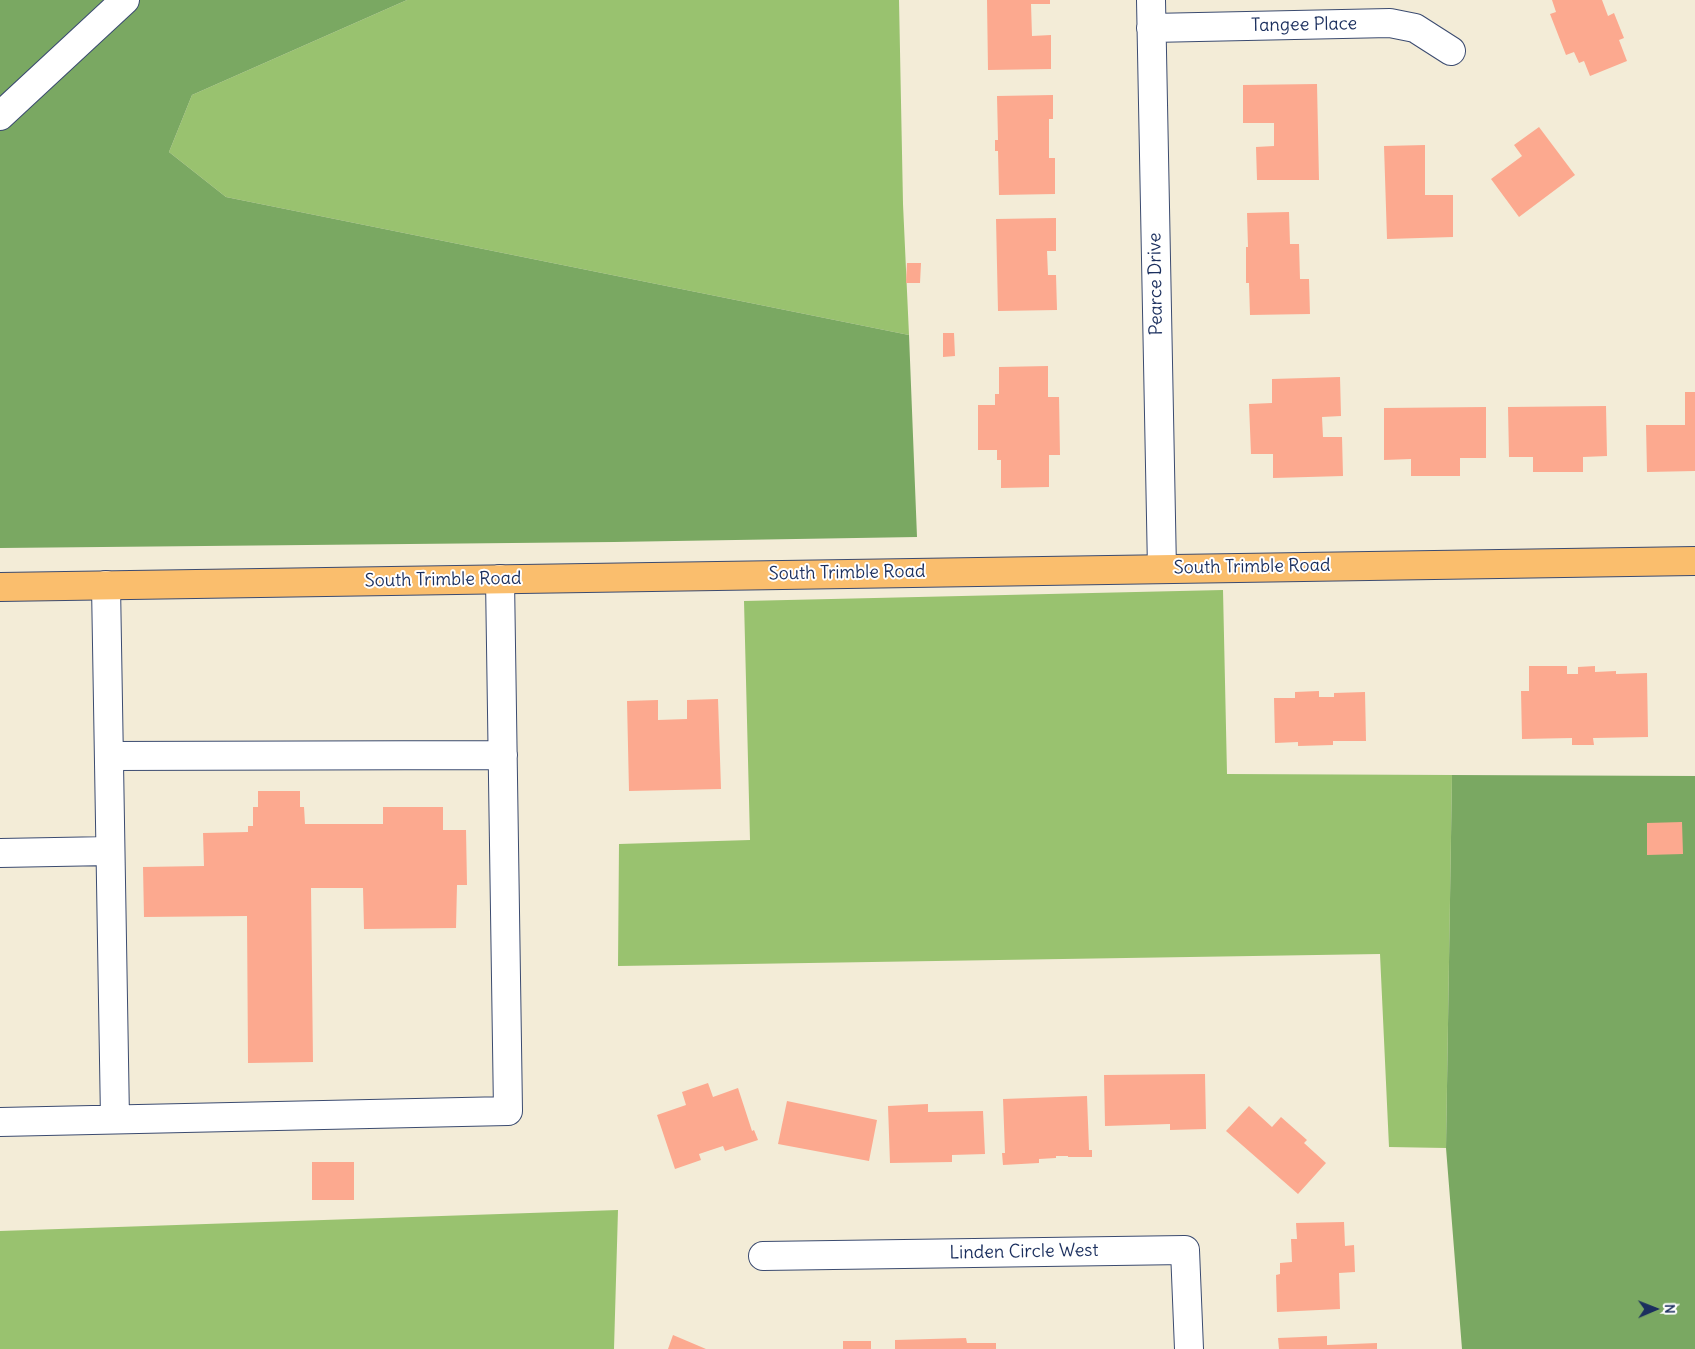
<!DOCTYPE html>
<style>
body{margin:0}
#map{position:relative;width:1695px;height:1349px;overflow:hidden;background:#f3ecd7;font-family:Delius,sans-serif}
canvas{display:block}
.north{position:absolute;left:1630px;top:1284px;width:50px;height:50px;-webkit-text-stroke:4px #fff;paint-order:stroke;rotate:89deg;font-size:14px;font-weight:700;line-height:20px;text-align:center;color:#1b2f5e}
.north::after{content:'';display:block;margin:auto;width:18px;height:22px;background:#1b2f5e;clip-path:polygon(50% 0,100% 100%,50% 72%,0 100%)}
</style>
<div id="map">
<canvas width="1695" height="1349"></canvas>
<div class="north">N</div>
</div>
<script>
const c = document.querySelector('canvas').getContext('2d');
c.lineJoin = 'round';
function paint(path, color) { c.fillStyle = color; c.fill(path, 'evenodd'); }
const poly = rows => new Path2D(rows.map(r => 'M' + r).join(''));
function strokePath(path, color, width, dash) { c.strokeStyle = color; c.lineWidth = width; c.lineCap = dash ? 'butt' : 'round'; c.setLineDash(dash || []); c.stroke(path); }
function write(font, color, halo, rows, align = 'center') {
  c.font = font + ' Delius,sans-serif'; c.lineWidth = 4; c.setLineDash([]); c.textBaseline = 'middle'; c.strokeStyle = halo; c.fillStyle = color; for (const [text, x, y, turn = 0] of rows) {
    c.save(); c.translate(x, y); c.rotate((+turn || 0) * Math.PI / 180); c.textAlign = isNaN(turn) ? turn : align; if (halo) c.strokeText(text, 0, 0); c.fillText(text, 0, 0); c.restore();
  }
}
const green = poly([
 [407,0,899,0,903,204,909,335,226,197,169,152,192,95],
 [1223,590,1227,774,1452,775,1446,1148,1389,1147,1380,954,618,966,619,844,750,840,744,601],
 [618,1210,614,1349,0,1349,0,1231]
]);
const forest = poly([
 [0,0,407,0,192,95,169,152,226,197,909,335,917,537,614,542,0,548],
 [1452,775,1695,776,1695,1349,1462,1349,1446,1148]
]);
const building = poly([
 [987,0,1050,0,1050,4,1031,4,1032,36,1051,35,1051,69,988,70],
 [1552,0,1602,0,1608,16,1614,13,1624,38,1619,40,1627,61,1590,76,1584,61,1579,63,1574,52,1566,55,1550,14,1556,12],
 [1317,84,1319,180,1257,180,1256,147,1274,146,1274,123,1243,123,1243,85],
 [1053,95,1053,119,1049,119,1049,158,1055,158,1055,194,999,195,998,151,995,151,995,140,998,140,997,96],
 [1539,127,1575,175,1519,217,1491,179,1522,156,1514,145],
 [1425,145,1425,195,1453,195,1453,237,1387,239,1384,146],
 [1289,212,1290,244,1299,244,1300,279,1309,279,1310,314,1250,315,1249,283,1246,283,1246,247,1248,247,1247,213],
 [1056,218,1056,251,1047,251,1048,275,1056,275,1057,310,998,311,996,219],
 [907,263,921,263,920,283,906,283],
 [943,333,954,333,955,356,943,357],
 [1048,366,1048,397,1059,397,1060,455,1049,455,1049,487,1001,488,1001,460,997,460,997,450,978,450,978,405,995,405,995,394,999,394,999,367],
 [1340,377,1341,416,1322,417,1323,437,1342,437,1343,476,1273,478,1273,454,1251,454,1249,404,1272,403,1272,379],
 [1685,392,1695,392,1695,471,1647,472,1646,425,1685,425],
 [1606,406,1607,456,1583,457,1583,472,1533,472,1533,457,1509,457,1508,407],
 [1486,407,1486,458,1460,458,1460,476,1411,476,1411,459,1384,460,1384,408],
 [1529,666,1567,666,1567,674,1578,674,1578,667,1595,666,1595,672,1616,671,1616,674,1647,673,1648,737,1593,738,1594,745,1572,745,1572,738,1522,739,1521,691,1529,691],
 [1319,691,1319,697,1334,697,1334,693,1365,692,1366,741,1333,741,1333,745,1298,746,1298,742,1275,743,1274,698,1295,698,1295,692],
 [718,699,721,789,629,791,627,701,658,700,658,720,687,719,687,700],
 [258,791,300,791,300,807,304,807,305,824,383,824,383,807,443,807,443,830,466,830,467,885,457,885,456,928,364,929,363,888,311,888,313,1062,248,1063,247,916,144,917,143,867,204,866,203,833,248,832,248,826,253,826,253,807,258,807],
 [1682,822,1683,854,1647,855,1647,823],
 [1205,1074,1206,1129,1170,1130,1170,1124,1105,1126,1104,1075],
 [708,1083,713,1097,738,1088,752,1131,754,1130,758,1140,725,1151,723,1146,699,1154,701,1160,675,1169,657,1115,686,1105,682,1092],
 [1087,1096,1089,1150,1092,1150,1092,1157,1068,1157,1068,1156,1056,1156,1056,1158,1039,1159,1039,1163,1003,1165,1002,1153,1005,1153,1003,1099],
 [787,1101,877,1120,869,1161,778,1144],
 [928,1104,928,1112,983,1111,985,1154,952,1155,952,1162,890,1163,888,1106],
 [1249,1106,1272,1127,1281,1117,1307,1140,1304,1143,1326,1163,1298,1194,1226,1131],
 [312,1162,354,1162,354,1200,312,1200],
 [1344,1222,1345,1246,1354,1245,1355,1272,1339,1273,1340,1309,1277,1312,1276,1275,1280,1274,1280,1263,1292,1262,1291,1239,1297,1239,1296,1223],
 [673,1335,706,1349,668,1349],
 [1327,1336,1327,1345,1377,1343,1377,1349,1279,1349,1278,1338],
 [966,1338,967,1343,996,1343,996,1349,895,1349,895,1340],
 [843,1341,871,1341,871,1349,843,1349]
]);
const minor = poly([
 [1151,0,1162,569],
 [1151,28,1390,23,1415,28,1451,51],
 [0,116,125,0],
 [106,585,115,1119],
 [109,756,503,755],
 [0,853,110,851],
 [0,1122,508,1111,500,579],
 [763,1256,1185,1250,1189,1349]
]);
const major = poly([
 [0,587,1695,561]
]);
const streetNames = [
 ["Tangee Place",1304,25,-1],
 ["Pearce Drive",1156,284,-91],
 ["South Trimble Road",1252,567,-1],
 ["South Trimble Road",847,573,-1],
 ["South Trimble Road",443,580,-1],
 ["Linden Circle West",1024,1252,-1]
];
paint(green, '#99c26f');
paint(forest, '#7aa862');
paint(building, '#fca98f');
strokePath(minor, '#3b4b70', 30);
strokePath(major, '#3b4b70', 30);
strokePath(minor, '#fff', 28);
strokePath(major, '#fabe6d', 28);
write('18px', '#1b2f5e', '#fff', streetNames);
</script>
